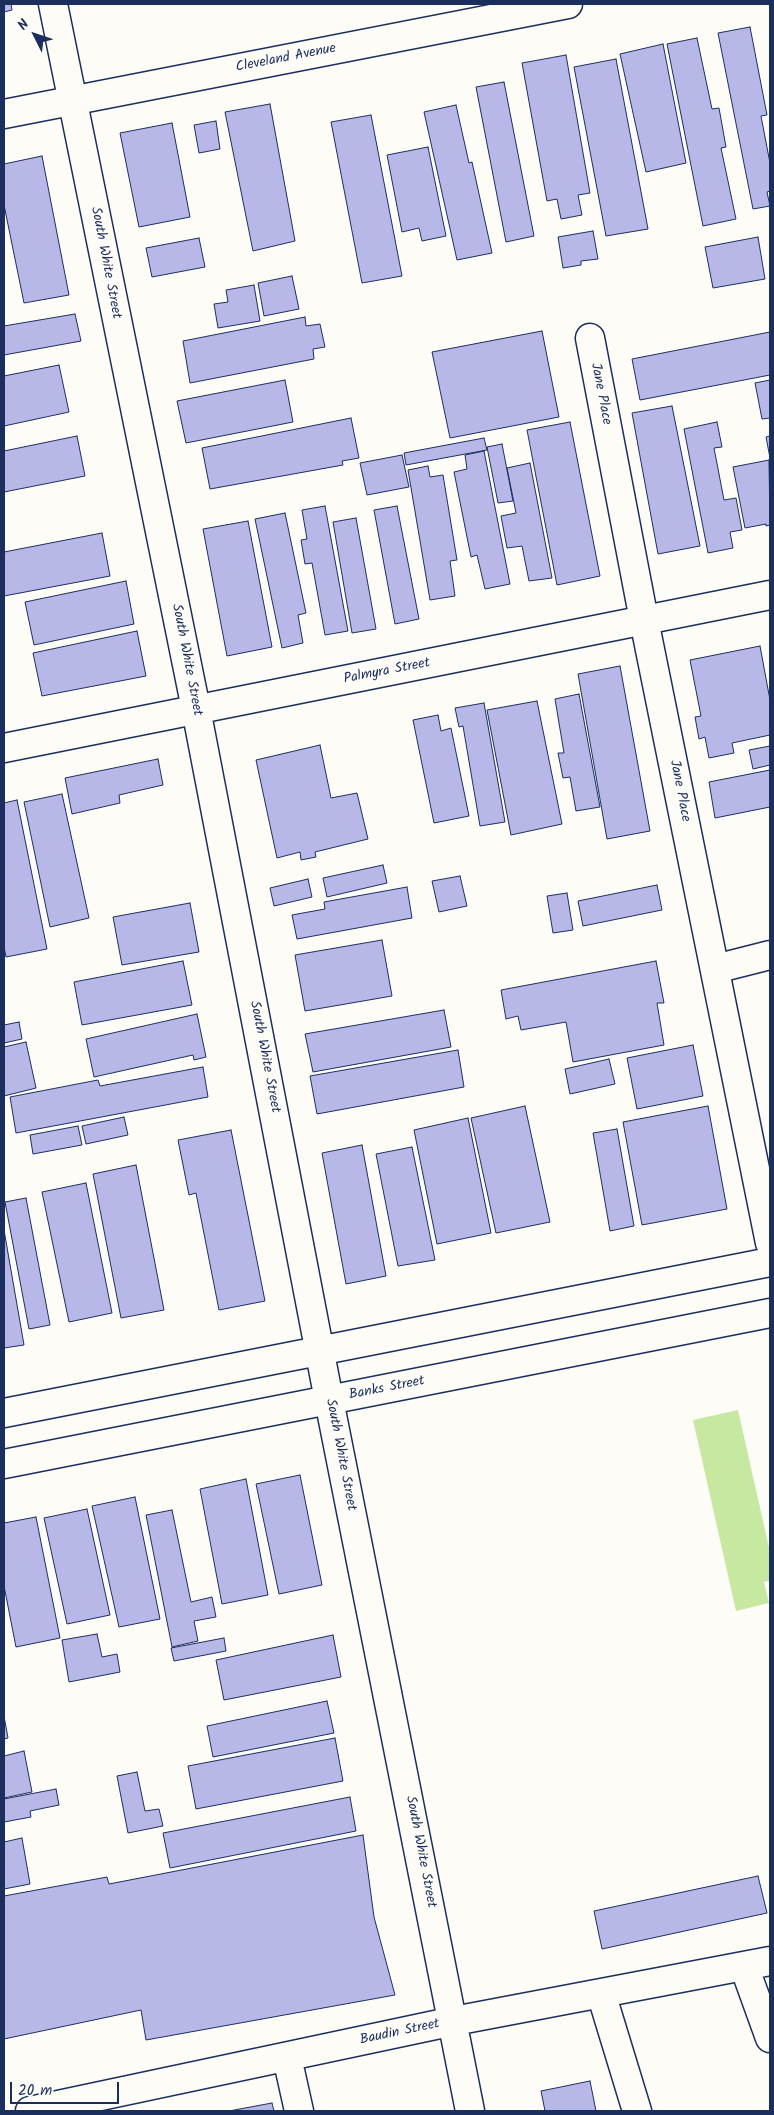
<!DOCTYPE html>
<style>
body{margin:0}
#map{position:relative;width:774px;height:2115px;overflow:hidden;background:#fdfcf7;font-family:Kalam,sans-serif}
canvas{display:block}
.frame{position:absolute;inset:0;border:5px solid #1b2f5e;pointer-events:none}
.north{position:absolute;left:10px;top:10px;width:50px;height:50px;-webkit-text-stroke:4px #fdfcf7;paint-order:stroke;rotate:311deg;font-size:14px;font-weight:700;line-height:20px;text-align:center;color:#1b2f5e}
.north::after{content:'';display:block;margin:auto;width:18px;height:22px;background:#1b2f5e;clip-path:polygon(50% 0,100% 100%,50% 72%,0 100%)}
.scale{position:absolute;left:10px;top:2082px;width:109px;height:22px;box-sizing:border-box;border:2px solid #1b2f5e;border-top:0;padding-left:6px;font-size:15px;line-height:18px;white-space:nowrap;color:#1b2f5e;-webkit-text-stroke:4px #fdfcf7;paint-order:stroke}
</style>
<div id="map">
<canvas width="774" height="2115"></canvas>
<div class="frame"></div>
<div class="north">N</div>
<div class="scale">20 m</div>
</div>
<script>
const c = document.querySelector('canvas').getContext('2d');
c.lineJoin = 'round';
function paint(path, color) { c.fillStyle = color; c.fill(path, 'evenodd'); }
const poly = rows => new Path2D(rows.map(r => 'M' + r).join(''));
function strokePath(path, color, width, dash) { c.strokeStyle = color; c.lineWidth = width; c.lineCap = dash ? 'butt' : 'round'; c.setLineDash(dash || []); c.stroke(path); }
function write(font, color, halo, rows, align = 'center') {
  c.font = font + ' Kalam,sans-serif'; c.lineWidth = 4.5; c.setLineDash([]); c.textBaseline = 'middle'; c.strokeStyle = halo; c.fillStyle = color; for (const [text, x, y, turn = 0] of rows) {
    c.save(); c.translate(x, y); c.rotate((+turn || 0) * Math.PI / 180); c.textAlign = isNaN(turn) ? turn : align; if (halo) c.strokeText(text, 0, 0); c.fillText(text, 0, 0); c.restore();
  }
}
const green = poly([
 [738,1410,770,1552,770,1581,764,1582,769,1603,736,1611,693,1420]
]);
const building = poly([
 [4,4,11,4,12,10,4,12,4,4],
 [750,27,767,115,761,116,770,163,770,191,767,192,770,206,753,209,718,33,750,27],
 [697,38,712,109,719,108,726,147,721,148,736,219,703,226,667,44,697,38],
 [663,44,686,163,646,172,620,54,663,44],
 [566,55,590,193,578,195,582,215,561,219,557,199,547,201,522,63,566,55],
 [616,59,648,229,606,236,574,67,616,59],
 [504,82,534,236,506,242,476,87,504,82],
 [270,104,295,241,253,251,225,112,270,104],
 [456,105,469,163,472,162,492,253,457,260,424,112,456,105],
 [371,115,402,276,362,283,331,122,371,115],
 [216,121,220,149,199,153,194,125,216,121],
 [172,123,190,217,139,227,120,133,172,123],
 [428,147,446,236,422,241,419,228,402,232,387,155,428,147],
 [42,156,69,295,24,303,4,205,4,164,42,156],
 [593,231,598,259,581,261,581,265,563,268,558,237,593,231],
 [758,237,765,279,713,288,705,247,758,237],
 [199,238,205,267,152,277,146,248,199,238],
 [292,276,299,309,264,316,258,283,292,276],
 [254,285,260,321,218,328,214,304,228,302,226,290,254,285],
 [75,314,81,341,4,355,4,326,75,314],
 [305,317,306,326,320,324,325,347,313,349,314,359,190,383,183,341,305,317],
 [542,331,559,417,450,438,432,352,542,331],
 [770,332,770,375,640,400,632,359,770,332],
 [59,365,69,412,4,426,4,376,59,365],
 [285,380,293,422,186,443,177,401,285,380],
 [770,380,770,418,762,419,755,383,770,380],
 [672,406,700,546,658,554,632,413,672,406],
 [351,418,359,458,342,461,343,465,210,489,202,448,351,418],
 [570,422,600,576,557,585,527,430,570,422],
 [717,422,722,447,714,448,724,500,736,498,742,530,730,532,733,548,708,553,684,429,717,422],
 [77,436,85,476,4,492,4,451,77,436],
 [770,436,770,458,766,437,770,436],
 [484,438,487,450,406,465,404,453,484,438],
 [502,444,513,501,498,503,487,447,502,444],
 [484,451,510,584,485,589,477,555,471,557,454,472,467,469,465,455,484,451],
 [402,455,409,487,367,495,360,463,402,455],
 [769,460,770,525,766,526,766,524,745,528,733,467,769,460],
 [530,463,552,578,529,581,522,546,507,548,501,516,516,513,507,468,530,463],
 [428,466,430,477,443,475,457,560,450,561,455,596,430,600,408,470,428,466],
 [325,506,348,631,325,635,312,563,305,564,301,540,307,539,302,510,325,506],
 [397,506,419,619,395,624,374,510,397,506],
 [285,513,306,613,298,615,303,643,282,648,255,519,285,513],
 [356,518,376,629,352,633,333,522,356,518],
 [248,521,272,647,227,656,203,529,248,521],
 [102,533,110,576,4,596,4,552,102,533],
 [126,581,134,624,34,645,25,602,126,581],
 [137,631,146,676,42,696,33,653,137,631],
 [760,646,770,700,770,735,732,743,734,753,709,758,705,737,699,739,695,717,701,716,690,660,760,646],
 [620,666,650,831,607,839,578,674,620,666],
 [579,694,600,807,576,811,570,777,563,778,558,753,564,753,555,699,579,694],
 [537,701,562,824,511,835,487,710,537,701],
 [484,703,505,822,480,826,463,726,459,727,455,708,484,703],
 [438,715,441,731,451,728,469,816,434,823,413,720,438,715],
 [320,745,331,798,357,793,368,839,315,852,316,857,301,860,300,852,277,858,256,760,320,745],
 [770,746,770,765,753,769,749,750,770,746],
 [158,759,163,785,119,795,120,803,72,814,65,778,158,759],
 [770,770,770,807,715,818,709,782,770,770],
 [62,794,89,918,50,927,24,802,62,794],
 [17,800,47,949,6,957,4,947,4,803,17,800],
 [383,865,387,883,327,897,323,878,383,865],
 [460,876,467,906,439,912,432,881,460,876],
 [308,879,312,897,274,906,270,888,308,879],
 [657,885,662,910,583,926,578,901,657,885],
 [407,887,412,918,297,939,292,915,325,909,324,902,407,887],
 [567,893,573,930,553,933,547,896,567,893],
 [190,903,199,952,122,965,113,917,190,903],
 [382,940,392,996,305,1011,295,955,382,940],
 [183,961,192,1005,82,1025,74,982,183,961],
 [656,961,664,1003,657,1003,664,1045,573,1062,566,1022,521,1030,518,1016,506,1019,501,990,656,961],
 [444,1010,451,1047,313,1072,305,1034,444,1010],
 [197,1014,206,1057,194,1060,193,1055,94,1077,86,1039,197,1014],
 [19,1022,22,1039,4,1043,4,1025,19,1022],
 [26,1042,36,1088,4,1096,4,1047,26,1042],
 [693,1045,703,1096,637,1109,627,1058,693,1045],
 [458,1050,464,1087,317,1114,310,1076,458,1050],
 [609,1059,615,1084,570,1094,565,1069,609,1059],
 [203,1067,208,1097,16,1133,10,1097,98,1080,100,1086,203,1067],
 [525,1106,550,1222,496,1233,471,1118,525,1106],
 [708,1106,727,1209,642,1225,623,1122,708,1106],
 [124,1117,128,1135,86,1144,82,1126,124,1117],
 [468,1118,491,1233,437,1244,414,1130,468,1118],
 [78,1126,82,1145,33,1154,30,1135,78,1126],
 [617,1129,634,1226,610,1231,593,1133,617,1129],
 [231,1130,265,1301,219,1310,196,1193,189,1195,178,1140,231,1130],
 [362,1145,386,1276,346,1284,322,1153,362,1145],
 [412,1147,435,1260,398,1266,376,1154,412,1147],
 [136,1165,164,1310,121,1318,93,1174,136,1165],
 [86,1183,112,1313,69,1322,42,1192,86,1183],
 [26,1198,50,1325,29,1329,5,1202,26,1198],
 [4,1230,24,1345,4,1348,4,1230],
 [300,1475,322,1585,279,1594,256,1484,300,1475],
 [246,1479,268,1595,222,1604,200,1489,246,1479],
 [135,1497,160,1619,119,1627,92,1506,135,1497],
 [87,1509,110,1615,67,1624,44,1518,87,1509],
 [172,1510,191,1602,212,1597,216,1617,194,1621,198,1641,172,1647,146,1515,172,1510],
 [36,1517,60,1638,16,1647,4,1586,4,1523,36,1517],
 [97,1634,102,1657,117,1654,120,1672,69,1682,62,1640,97,1634],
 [333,1635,341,1677,224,1700,216,1660,333,1635],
 [224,1638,226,1651,174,1661,171,1648,224,1638],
 [327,1701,334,1733,213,1757,207,1726,327,1701],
 [4,1716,8,1738,4,1739,4,1716],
 [335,1738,343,1781,196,1809,188,1766,335,1738],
 [24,1751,32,1792,4,1798,4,1756,24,1751],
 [137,1772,145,1811,159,1809,163,1826,128,1833,117,1776,137,1772],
 [56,1789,59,1805,30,1811,31,1817,4,1822,4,1799,56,1789],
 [350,1797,356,1831,170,1868,163,1833,350,1797],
 [363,1835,374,1917,395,1995,146,2040,141,2010,4,2039,4,1896,107,1877,109,1884,363,1835],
 [22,1838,30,1884,4,1889,4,1842,22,1838],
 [758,1876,767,1913,602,1949,594,1911,758,1876],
 [590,2081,596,2111,545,2111,541,2091,590,2081],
 [272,2103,274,2111,229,2111,272,2103]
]);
const minor = poly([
 [53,4,196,709,329,1400,470,2111],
 [4,114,568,4],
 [590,338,644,620,770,1243],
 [4,748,770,595],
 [715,969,770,955],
 [4,1413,770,1262],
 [4,1464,770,1313],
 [744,1966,770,2038],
 [601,1993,637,2111],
 [287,2057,299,2111],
 [30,2111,454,2021,770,1961]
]);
const streetNames = [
 ["Cleveland Avenue",286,59,-11],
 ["South White Street",105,263,79],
 ["Jane Place",600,394,79],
 ["South White Street",186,660,79],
 ["Palmyra Street",387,672,-11],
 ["Jane Place",679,791,79],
 ["South White Street",264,1057,79],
 ["Banks Street",387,1389,-11],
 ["South White Street",340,1455,79],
 ["South White Street",420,1852,79],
 ["Baudin Street",400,2033,-12]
];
paint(green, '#c7e8a0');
paint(building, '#b7b7e8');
strokePath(building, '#1b2f5e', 1);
strokePath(minor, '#1b2f5e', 31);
strokePath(minor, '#fdfcf7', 28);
write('14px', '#1b2f5e', '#fdfcf7', streetNames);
</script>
